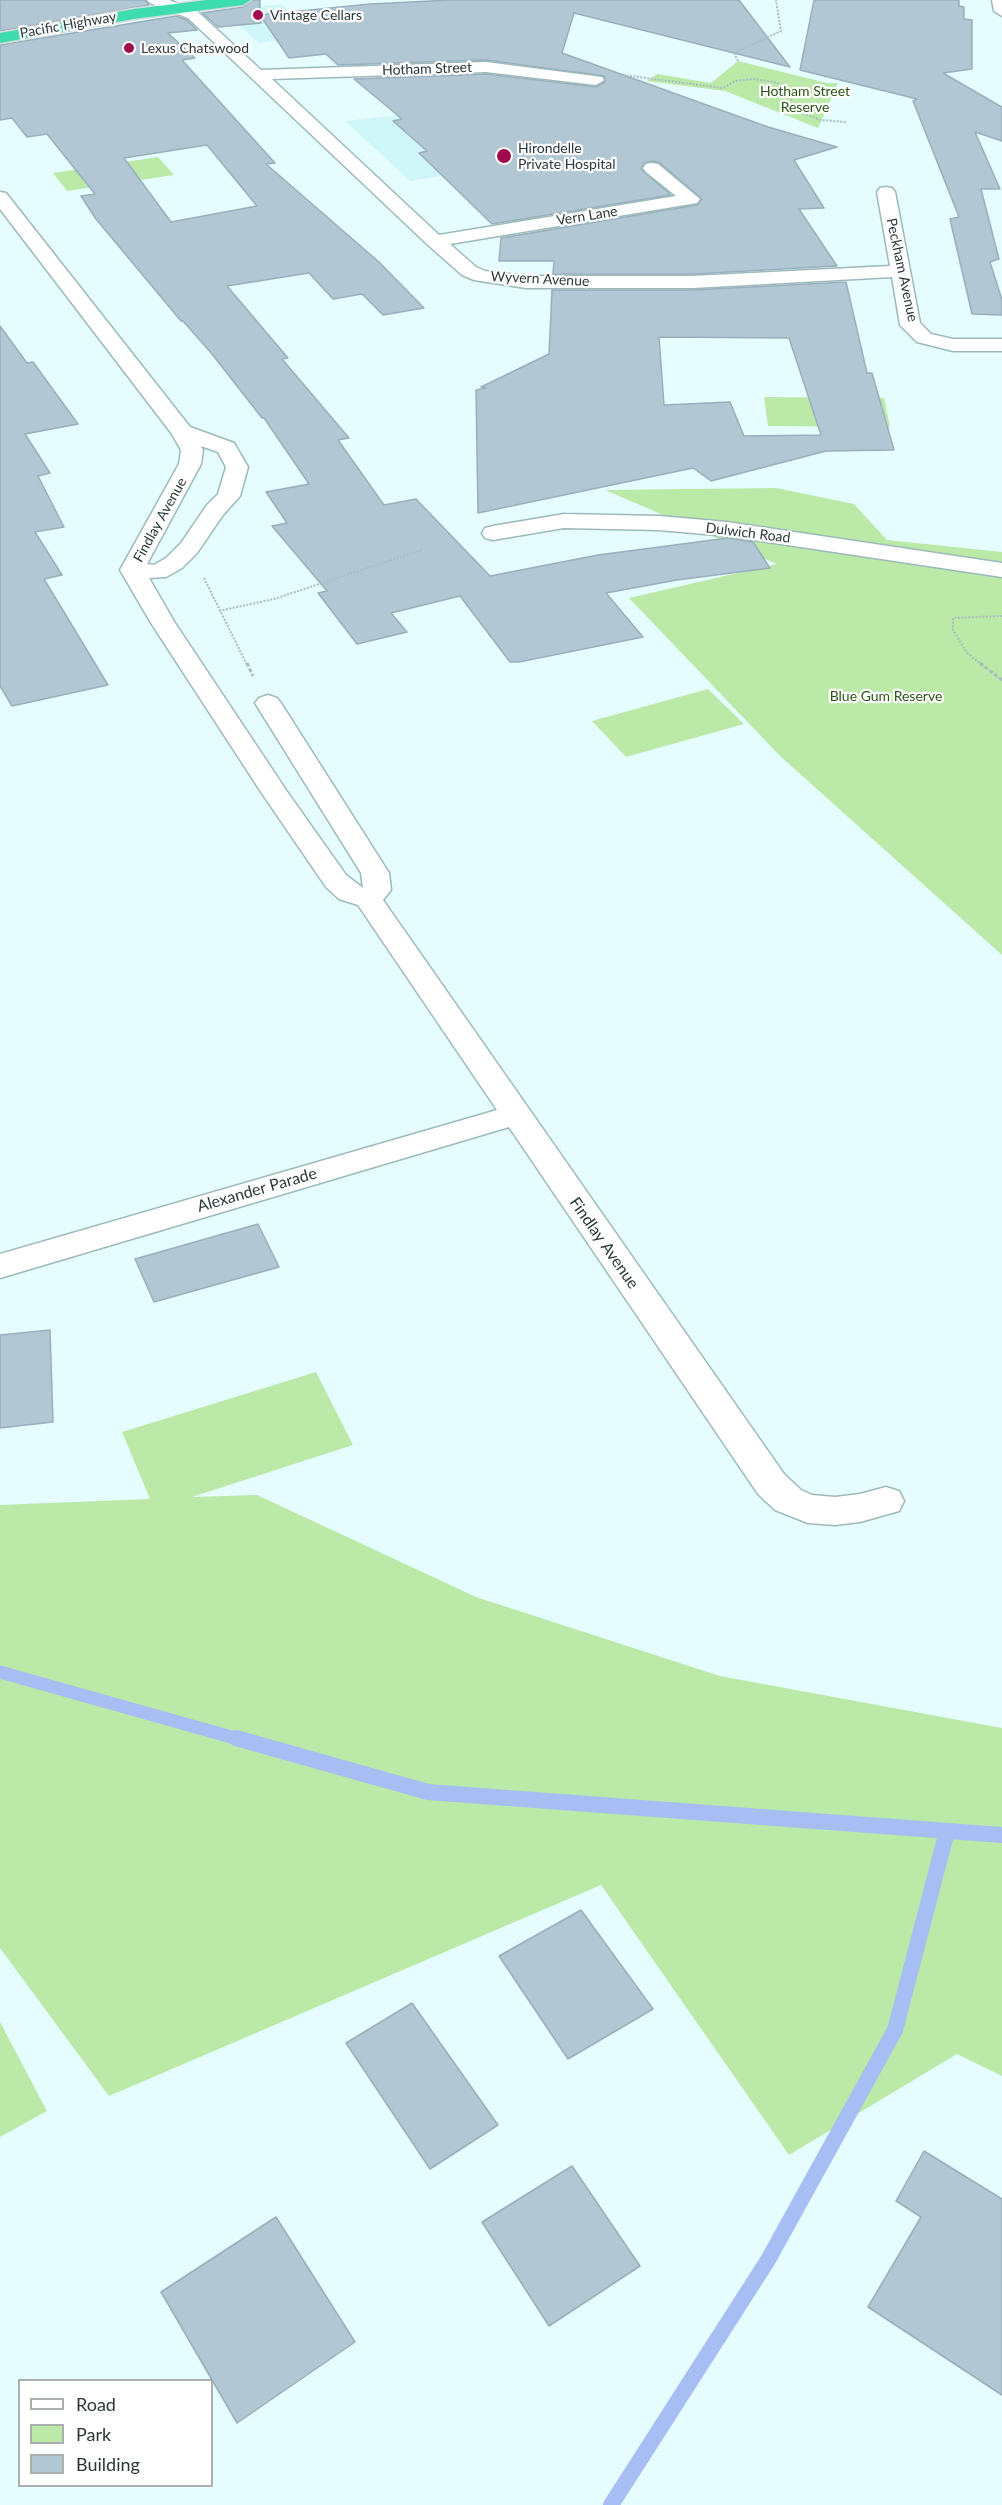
<!DOCTYPE html>
<style>
body{margin:0}
#map{position:relative;width:1002px;height:2505px;overflow:hidden;background:#e5fdfe;font-family:Lato,sans-serif}
canvas{display:block}
.legend{position:absolute;left:18px;top:2379px;width:195px;height:108px;box-sizing:border-box;background:#fff;border:2px solid #aaafaf;margin:0;padding:8px 10px;list-style:none;font-size:18px;color:#2b3737}
.legend li{display:flex;align-items:center;gap:12px;height:30px}
.legend b{width:30px;border:2px solid #aaafaf}
</style>
<div id="map">
<canvas width="1002" height="2505"></canvas>
<ul class="legend">
<li><b style="height:8px;background:#fff"></b>Road</li>
<li><b style="height:16px;background:#bae9a8"></b>Park</li>
<li><b style="height:16px;background:#b1c7d4"></b>Building</li>
</ul>
</div>
<script>
const c = document.querySelector('canvas').getContext('2d');
c.lineJoin = 'round';
function paint(path, color) { c.fillStyle = color; c.fill(path, 'evenodd'); }
const poly = rows => new Path2D(rows.map(r => 'M' + r).join(''));
function strokePath(path, color, width, dash) { c.strokeStyle = color; c.lineWidth = width; c.lineCap = dash ? 'butt' : 'round'; c.setLineDash(dash || []); c.stroke(path); }
function write(font, color, halo, rows, align = 'center') {
  c.font = font + ' Lato,sans-serif'; c.lineWidth = 4.5; c.setLineDash([]); c.textBaseline = 'middle'; c.strokeStyle = halo; c.fillStyle = color; for (const [text, x, y, turn = 0] of rows) {
    c.save(); c.translate(x, y); c.rotate((+turn || 0) * Math.PI / 180); c.textAlign = isNaN(turn) ? turn : align; if (halo) c.strokeText(text, 0, 0); c.fillText(text, 0, 0); c.restore();
  }
}
const built = poly([
 [282,4,307,36,259,43,222,11],
 [520,102,581,121,675,193,619,204,594,183,537,160,410,181,345,121]
]);
const green = poly([
 [738,61,827,83,838,83,818,128,725,91,647,81,657,74,711,83],
 [158,157,174,175,67,191,53,173],
 [764,397,884,398,890,427,768,426],
 [776,488,854,504,887,540,1002,552,1002,955,780,756,629,598,777,564,605,490],
 [708,689,744,724,626,757,592,721],
 [316,1372,353,1445,192,1497,257,1495,476,1597,720,1676,1002,1728,1002,2076,957,2054,789,2155,601,1885,109,2096,0,1948,0,1505,150,1499,122,1432],
 [0,2022,47,2111,0,2137]
]);
const streamFar1 = poly([
 [0,1672,242,1740]
]);
const stream = poly([
 [236,1738,428,1792,1002,1835],
 [611,2505,768,2260,895,2030,947,1831]
]);
const building = poly([
 [0,0,145,0,149,5,0,31,0,0],
 [253,0,260,0,260,15,370,4,451,0,739,0,790,67,574,13,562,53,768,127,837,147,794,160,824,208,799,209,837,266,693,274,553,274,554,261,499,261,501,238,697,205,702,199,659,162,652,161,644,163,641,169,671,195,492,224,419,153,427,151,393,121,402,119,354,79,486,74,596,87,605,82,604,76,486,60,338,65,326,54,289,58,260,15,261,23,218,27,202,13,243,7,253,0],
 [814,0,959,0,959,6,964,7,964,19,972,20,972,69,943,73,1002,107,1002,141,975,132,1000,189,981,189,999,259,990,262,1002,300,1002,315,972,314,950,219,959,217,913,101,917,99,800,70,814,0],
 [176,16,187,20,197,30,168,33,195,58,182,60,275,163,266,164,379,262,424,308,383,315,362,294,333,299,309,273,227,286,288,358,282,359,349,438,338,440,384,505,416,499,490,576,598,555,728,538,753,542,770,568,677,580,606,593,643,637,519,662,510,662,460,596,391,613,407,632,357,644,318,593,327,591,272,526,287,523,266,492,309,484,264,418,262,418,212,354,183,321,181,321,96,219,81,196,95,194,47,134,27,137,12,118,0,120,0,45,176,16],
 [207,145,257,206,171,222,124,158,207,145],
 [846,282,867,373,872,373,894,450,826,451,711,481,693,468,478,513,476,390,486,388,481,387,549,354,552,290,693,290,846,282],
 [659,337,789,338,821,435,744,436,730,402,664,405,659,337],
 [0,326,27,363,33,362,78,424,25,434,50,473,38,476,64,527,35,532,62,575,44,579,108,685,12,706,0,686,0,326],
 [258,1224,279,1267,154,1302,135,1259,258,1224],
 [50,1330,53,1422,0,1428,0,1335,50,1330],
 [581,1910,653,2009,568,2059,499,1956,581,1910],
 [412,2003,498,2125,430,2169,346,2043,412,2003],
 [924,2151,1002,2199,1002,2395,868,2307,921,2217,896,2201,924,2151],
 [572,2166,640,2266,549,2326,482,2222,572,2166],
 [276,2217,355,2342,237,2423,161,2292,276,2217]
]);
const pathFar1 = poly([
 [738,61,734,53,781,31,776,0],
 [623,75,723,88,735,81,753,79,774,82,790,88,792,106,796,111,821,120,846,122],
 [204,578,247,665],
 [219,611,274,599,422,550],
 [982,665,967,653,953,630,953,618,1002,616]
]);
const path = poly([
 [247,663,253,676],
 [980,663,1002,680]
]);
const minor = poly([
 [147,0,169,0,198,12,261,70,486,62,602,77,604,80,596,85,486,72,272,79,439,235,676,196,646,172,643,168,646,164,652,163,658,164,700,199,697,203,691,204,450,244,476,267,485,271,526,276,693,276,890,266,877,192,880,188,886,187,892,188,895,192,920,323,931,334,953,339,1002,339,1002,351,953,351,917,342,900,325,892,277,693,288,526,288,474,280,462,275,428,245,188,18,150,3,147,0],
 [992,0,1002,0,1002,16,994,11,992,0],
 [0,192,6,193,190,427,234,443,248,467,240,496,223,515,197,553,182,568,166,577,149,578,175,623,286,790,346,875,363,888,361,873,255,703,259,698,268,695,277,698,281,703,389,873,391,890,383,900,784,1474,801,1490,812,1495,835,1497,860,1494,886,1487,899,1491,904,1501,899,1511,860,1522,835,1525,808,1523,775,1510,758,1494,509,1127,0,1278,0,1254,497,1110,358,905,339,899,326,887,261,792,151,623,120,570,179,464,181,450,172,434,0,209,0,192],
 [201,446,218,452,226,467,218,494,207,505,181,543,166,558,154,565,147,564,201,464,203,450,201,446],
 [564,514,659,516,727,522,1002,563,1002,577,727,536,659,530,564,528,493,540,485,538,482,533,485,528,493,526,564,514]
]);
const highway = poly([
 [207,0,251,0,243,5,134,19,0,43,0,33,134,9,207,0]
]);
const markers = [
 [258,15,6,"#a10b4f"],
 [129,48,6,"#a10b4f"],
 [504,156,8,"#a10b4f"]
];
const farPoinames = [
 ["Vintage Cellars",270,15],
 ["Lexus Chatswood",141,48],
 ["Hirondelle",518,148],
 ["Private Hospital",518,164]
];
const farStreetnames = [
 ["Pacific Highway",68,25,-10],
 ["Hotham Street",427,69,-2],
 ["Vern Lane",587,216,-9],
 ["Peckham Avenue",902,270,78],
 ["Wyvern Avenue",540,279,3],
 ["Findlay Avenue",160,520,-61],
 ["Dulwich Road",748,533,7]
];
const farParknames = [
 ["Hotham Street",805,91],
 ["Reserve",805,107],
 ["Blue Gum Reserve",886,696]
];
const streetNames = [
 ["Alexander Parade",257,1190,-16],
 ["Findlay Avenue",604,1243,55]
];
paint(built, '#cff7f9');
paint(green, '#bae9a8');
strokePath(streamFar1, '#a6bef3', 13);
strokePath(stream, '#a6bef3', 16);
paint(building, '#b1c7d4');
strokePath(building, '#99afbc', 1.5);
strokePath(minor, '#9db9bb', 3);
strokePath(highway, '#d9dbdb', 3);
strokePath(pathFar1, '#a9bdbe', 2, [2, 1.5]);
strokePath(path, '#a9bdbe', 3, [4, 2]);
paint(minor, '#fff');
paint(highway, '#3eddb0');
for (const [x, y, r, color] of markers) { const dot = new Path2D(); dot.arc(x, y, r, 0, 2 * Math.PI); c.fillStyle = color; c.fill(dot); strokePath(dot, '#fff', 2); }
write('14px', '#2b3737', '#fff', farPoinames, 'left');
write('14px', '#2b3737', '#fff', farStreetnames);
write('14px', '#2a5414', '#fff', farParknames);
write('16px', '#2b3737', '#fff', streetNames);
</script>
